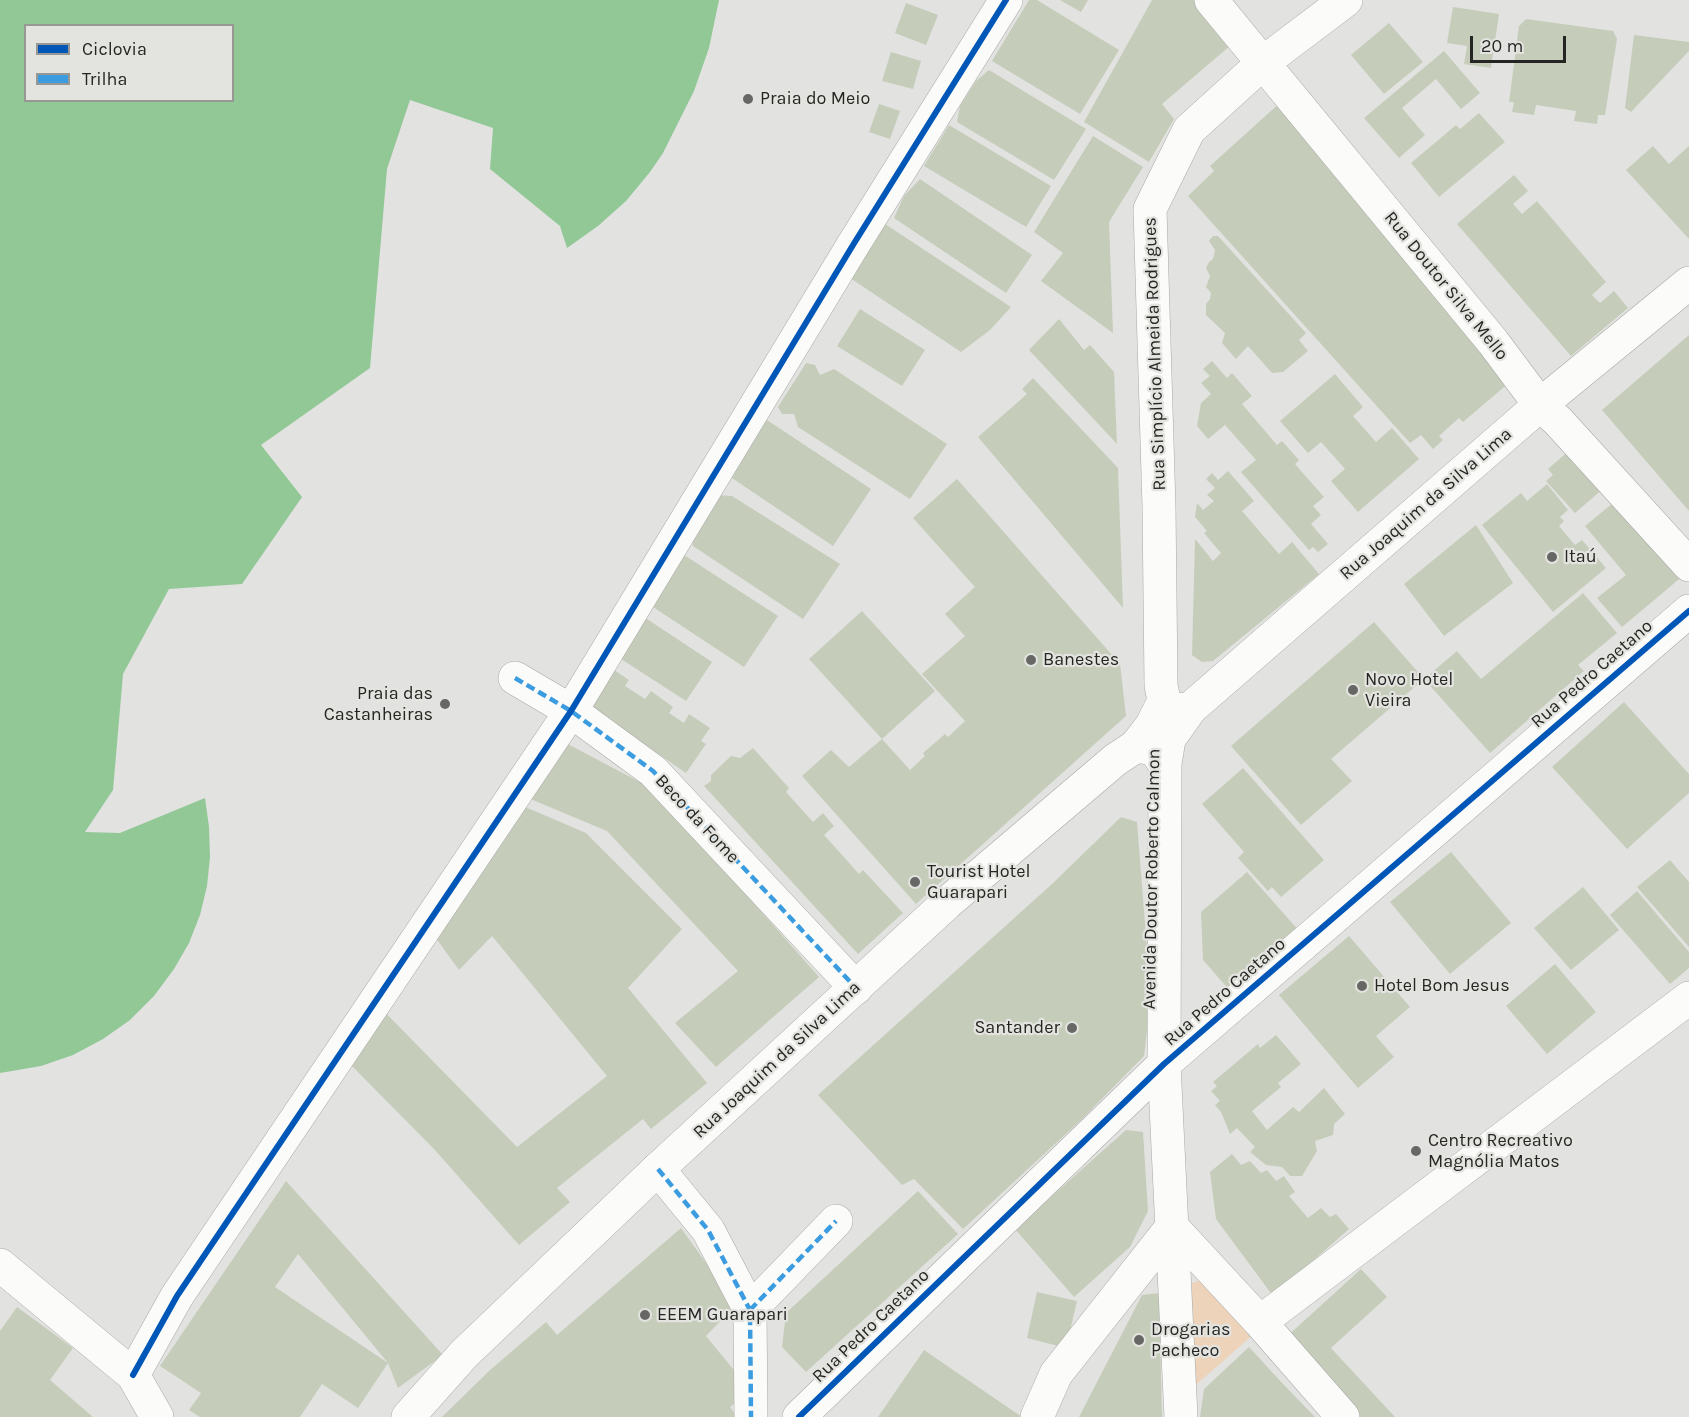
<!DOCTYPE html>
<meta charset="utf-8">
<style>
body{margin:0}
#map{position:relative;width:1689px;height:1417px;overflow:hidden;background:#e2e2e0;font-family:Karla,sans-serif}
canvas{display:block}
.legend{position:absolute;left:24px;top:24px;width:210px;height:78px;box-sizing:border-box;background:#e3e3df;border:2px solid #979794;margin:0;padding:8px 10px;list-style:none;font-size:18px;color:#252524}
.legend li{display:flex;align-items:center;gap:12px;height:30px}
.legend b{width:30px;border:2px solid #979794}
.scale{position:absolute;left:1470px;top:36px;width:96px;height:27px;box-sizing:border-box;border:3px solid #252524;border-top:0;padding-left:8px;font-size:18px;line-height:21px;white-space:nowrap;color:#252524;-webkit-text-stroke:4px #e3e3df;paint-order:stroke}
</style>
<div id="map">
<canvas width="1689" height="1417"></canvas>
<ul class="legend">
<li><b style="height:8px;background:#0057b8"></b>Ciclovia</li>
<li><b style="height:8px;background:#3c9ce0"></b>Trilha</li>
</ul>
<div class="scale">20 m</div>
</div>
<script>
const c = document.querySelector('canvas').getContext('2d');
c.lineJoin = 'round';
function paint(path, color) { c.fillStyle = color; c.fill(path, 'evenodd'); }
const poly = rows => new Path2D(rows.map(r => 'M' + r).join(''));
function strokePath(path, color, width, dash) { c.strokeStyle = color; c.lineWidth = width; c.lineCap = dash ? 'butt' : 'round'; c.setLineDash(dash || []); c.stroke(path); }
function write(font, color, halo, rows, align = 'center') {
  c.font = font + ' Karla,sans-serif'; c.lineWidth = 4.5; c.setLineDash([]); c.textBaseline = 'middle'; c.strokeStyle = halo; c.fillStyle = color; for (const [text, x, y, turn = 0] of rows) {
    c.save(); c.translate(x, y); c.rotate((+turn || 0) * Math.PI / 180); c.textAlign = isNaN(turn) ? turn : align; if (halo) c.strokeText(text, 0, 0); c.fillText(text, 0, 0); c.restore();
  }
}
const green = poly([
 [1206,1278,1254,1334,1190,1390,1187,1285]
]);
const water = poly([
 [0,0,719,0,709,48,694,91,663,153,650,172,626,201,598,226,567,248,560,226,490,169,493,128,410,100,387,169,370,368,261,445,302,497,242,584,169,589,123,674,113,790,85,832,120,833,205,798,209,827,210,857,207,886,200,915,189,943,174,969,154,996,130,1020,103,1039,73,1055,41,1066,0,1073],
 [26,26,232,26,232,100,26,100]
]);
const building = poly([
 [1029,0,1037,0,1119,50,1080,114,992,61],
 [1060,0,1088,0,1081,12],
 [1152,0,1194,0,1231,45,1162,104,1174,119,1149,162,1084,122],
 [906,3,938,15,926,45,895,33],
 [1453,7,1499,14,1491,68,1464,64,1467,46,1447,43],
 [1526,19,1613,31,1617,39,1605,115,1598,115,1597,124,1574,121,1576,111,1536,105,1534,115,1512,112,1514,102,1509,102,1519,26],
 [1389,23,1423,62,1384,94,1351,55],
 [1634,35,1689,42,1689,51,1631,112,1625,108],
 [1444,51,1480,93,1461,109,1436,79,1402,108,1425,135,1399,158,1364,118],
 [891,52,921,61,913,89,882,81],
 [989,70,1086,129,1054,180,957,122,960,106,976,81],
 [1282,101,1517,376,1463,422,1459,418,1439,436,1443,440,1433,449,1421,435,1410,443,1188,196,1214,171,1210,166],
 [879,104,900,111,890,139,869,132],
 [1479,113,1505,142,1439,197,1411,163,1456,125,1460,129],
 [949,125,1051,186,1026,227,924,166],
 [1093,136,1143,167,1109,222,1113,333,1041,281,1063,253,1034,232],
 [1653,146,1669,164,1689,146,1689,239,1626,170],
 [1514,175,1528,191,1513,204,1522,214,1537,201,1606,282,1592,295,1600,303,1614,291,1628,308,1571,356,1457,224],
 [920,179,1032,255,1006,293,894,218,904,196],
 [885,224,1011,307,990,330,961,352,850,278],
 [1213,236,1218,236,1306,333,1299,340,1308,351,1283,372,1272,373,1248,346,1236,359,1222,343,1225,333,1206,315,1206,304,1210,299,1211,293,1206,287,1210,276,1206,268,1209,262,1213,259,1215,250,1209,241],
 [860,309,925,350,902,386,837,346],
 [1059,319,1084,350,1090,345,1114,372,1117,444,1029,350],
 [1689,335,1689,511,1602,410],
 [1212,361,1227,378,1232,373,1252,396,1242,404,1277,445,1282,441,1299,460,1295,464,1324,497,1313,506,1321,515,1311,524,1328,544,1318,552,1313,547,1309,550,1241,472,1256,460,1225,425,1208,439,1197,426,1201,403,1211,394,1201,383,1210,376,1203,369],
 [806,363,815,365,820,375,834,369,947,444,910,499,798,427,794,414,782,414,778,407],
 [1335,374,1363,407,1353,416,1376,442,1392,428,1419,459,1358,512,1331,481,1345,469,1321,442,1308,453,1280,421],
 [1033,378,1118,468,1123,608,978,437,1027,394,1022,389],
 [767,420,871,489,833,546,729,476],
 [1572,448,1611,482,1575,513,1546,481,1553,475,1548,469],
 [1228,471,1254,501,1242,511,1279,554,1292,542,1319,574,1213,661,1202,662,1192,655,1195,539,1213,561,1221,553,1204,533,1207,531,1195,517,1197,503,1203,510,1214,501,1207,495,1215,488,1206,479,1212,473,1218,480],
 [957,479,1120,664,1126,716,916,904,802,776,831,750,849,767,882,739,910,770,925,756,923,753,945,734,948,737,965,721,922,674,965,636,945,614,975,587,913,518],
 [1547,484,1568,510,1560,517,1564,521,1559,526,1575,545,1582,540,1606,568,1553,612,1482,525,1521,493,1527,501],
 [715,495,732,496,840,564,803,619,693,546,692,530],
 [1619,498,1684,575,1622,627,1597,598,1626,575,1585,526],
 [1476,525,1513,583,1444,636,1404,584],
 [684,555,778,616,744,667,653,607,661,575],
 [1583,593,1617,633,1578,665,1584,671,1490,753,1424,679,1457,651,1481,679],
 [862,611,935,691,882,739,809,659],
 [644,617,712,662,686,701,618,657],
 [1374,622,1424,679,1331,759,1352,781,1301,825,1231,746],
 [611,668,629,680,625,686,645,699,651,691,673,707,669,713,684,723,689,714,710,728,701,741,706,744,686,773,586,704],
 [1624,702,1689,774,1689,793,1627,849,1552,767],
 [564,742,653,789,819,977,716,1067,675,1023,738,971,607,831,528,798],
 [753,748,789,788,786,792,813,822,823,813,834,826,824,835,859,874,863,870,903,913,858,954,704,786,711,781,711,775,731,756,740,758],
 [1243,768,1324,860,1281,897,1272,887,1268,891,1238,858,1244,852,1202,804],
 [523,806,586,833,682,929,628,988,707,1083,651,1129,643,1119,557,1188,570,1202,519,1245,434,1149,345,1059,376,1003,517,1147,607,1076,492,936,459,970,427,926],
 [1121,817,1137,822,1151,999,1144,1056,1082,1119,963,1229,914,1179,902,1185,818,1095,1052,884],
 [1451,852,1511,923,1450,974,1390,902],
 [1670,860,1689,882,1689,947,1637,887],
 [1247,872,1300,932,1231,992,1203,960,1201,912],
 [1583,887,1619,930,1571,970,1534,928],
 [1637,891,1689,952,1689,968,1670,984,1610,915],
 [1349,936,1410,1007,1376,1036,1394,1057,1358,1088,1279,995],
 [1555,964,1596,1012,1547,1054,1506,1006],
 [1276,1035,1301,1064,1278,1083,1281,1087,1252,1111,1267,1130,1293,1107,1299,1112,1324,1088,1345,1114,1334,1124,1333,1135,1315,1141,1317,1151,1302,1176,1290,1176,1282,1167,1266,1165,1250,1152,1255,1147,1237,1128,1230,1134,1221,1112,1215,1105,1220,1101,1211,1091,1217,1086,1213,1082,1258,1044,1260,1048],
 [1126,1130,1143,1132,1148,1211,1130,1247,1074,1297,1015,1229],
 [1232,1154,1241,1165,1250,1161,1261,1173,1267,1170,1276,1181,1284,1176,1295,1192,1289,1196,1308,1218,1321,1208,1330,1217,1336,1214,1349,1229,1273,1296,1216,1219,1210,1172],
 [286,1181,443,1355,398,1388,388,1363,358,1408,322,1384,300,1417,200,1417,189,1410,201,1393,160,1366],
 [298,1254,388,1363,275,1287],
 [918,1191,958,1234,806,1372,782,1347,786,1313],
 [681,1228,736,1305,706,1336,742,1380,743,1397,730,1407,737,1417,442,1417,489,1371,546,1322,557,1335],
 [1361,1269,1387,1297,1331,1348,1395,1417,1354,1417,1283,1340],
 [1037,1292,1077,1301,1066,1348,1027,1338],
 [1159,1293,1162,1417,1079,1417,1142,1295],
 [17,1307,73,1348,50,1380,93,1417,0,1417,0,1331],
 [1249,1347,1283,1384,1315,1417,1200,1417,1204,1389],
 [924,1350,1022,1417,878,1417]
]);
const street = poly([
 [1211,0,1493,342,1540,405,1558,421,1689,565],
 [515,678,571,711,653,771,856,988],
 [658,1169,708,1230,750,1310,751,1417],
 [0,1265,133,1375,157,1417],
 [750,1310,836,1221],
 [1260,1322,1689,998],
 [133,1375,177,1296,571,711,853,245,1006,0],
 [1037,1417,1056,1374,1172,1227,1260,1322,1343,1417]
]);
const secondary = poly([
 [1170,706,1175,711,1191,708,1540,405,1689,283],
 [1136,746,1152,725,1164,701,1161,685,1159,507,1150,209,1189,130,1264,62,1346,0],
 [408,1417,464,1354,658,1169,947,903,1115,760,1136,746,1154,749,1165,764],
 [799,1417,1164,1064,1689,611],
 [1181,1417,1164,1064,1165,764,1169,739,1191,708]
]);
const quiet = poly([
 [515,678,571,711,653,771,856,988],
 [658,1169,708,1230,750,1310,751,1417],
 [750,1310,836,1221]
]);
const cycleway = poly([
 [133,1375,177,1296,571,711,853,245,1006,0],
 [799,1417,1164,1064,1689,611]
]);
const markers = [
 [748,99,6,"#676766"],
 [1552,557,6,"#676766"],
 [1031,660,6,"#676766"],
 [1353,690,6,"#676766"],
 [445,704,6,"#676766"],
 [915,882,6,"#676766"],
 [1362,986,6,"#676766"],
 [1072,1028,6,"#676766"],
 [1416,1151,6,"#676766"],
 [645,1315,6,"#676766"],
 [1139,1340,6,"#676766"]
];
const poiNames = [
 ["Praia do Meio",760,99],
 ["Itaú",1564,557],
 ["Banestes",1043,660],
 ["Novo Hotel",1365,680],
 ["Vieira",1365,701],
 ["Praia das",433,694,"right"],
 ["Castanheiras",433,715,"right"],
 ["Tourist Hotel",927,872],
 ["Guarapari",927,893],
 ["Hotel Bom Jesus",1374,986],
 ["Santander",1060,1028,"right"],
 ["Centro Recreativo",1428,1141],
 ["Magnólia Matos",1428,1162],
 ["EEEM Guarapari",657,1315],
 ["Drogarias",1151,1330],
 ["Pacheco",1151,1351]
];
const streetNames = [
 ["Rua Doutor Silva Mello",1446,286,51],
 ["Rua Simplício Almeida Rodrigues",1155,354,-92],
 ["Rua Joaquim da Silva Lima",1426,504,-41],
 ["Rua Pedro Caetano",1592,674,-41],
 ["Beco da Fome",697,819,47],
 ["Avenida Doutor Roberto Calmon",1152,879,-89],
 ["Rua Pedro Caetano",1225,992,-41],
 ["Rua Joaquim da Silva Lima",777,1060,-43],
 ["Rua Pedro Caetano",871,1326,-44]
];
paint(green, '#ecd3b9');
paint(water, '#91c896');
paint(building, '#c5cdba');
strokePath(street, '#a8a8a6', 34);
strokePath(secondary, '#a8a8a6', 34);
strokePath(street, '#fbfbfa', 33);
strokePath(secondary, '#fbfbfa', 33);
strokePath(quiet, '#3c9ce0', 4.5, [9, 4.5]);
strokePath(cycleway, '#0057b8', 6);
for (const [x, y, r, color] of markers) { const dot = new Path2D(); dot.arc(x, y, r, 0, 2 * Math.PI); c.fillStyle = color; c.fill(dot); strokePath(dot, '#e3e3df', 2); }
write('18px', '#252524', '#e3e3df', poiNames, 'left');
write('18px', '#252524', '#e3e3df', streetNames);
</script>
